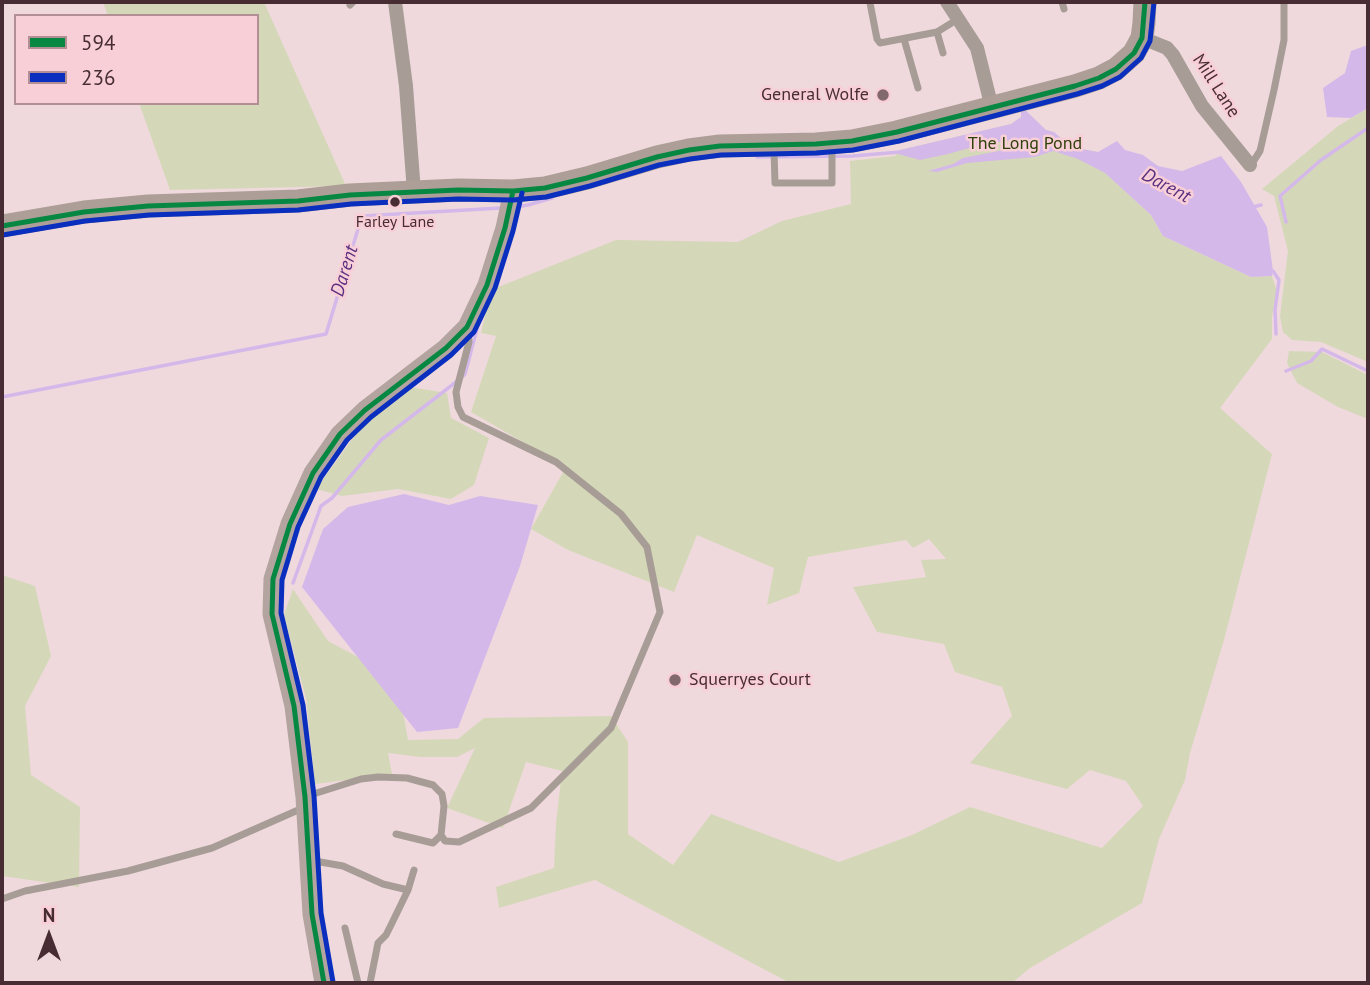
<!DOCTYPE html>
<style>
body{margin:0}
#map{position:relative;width:1370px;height:985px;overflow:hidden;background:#efd9dd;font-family:"PT Sans",sans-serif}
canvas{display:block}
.frame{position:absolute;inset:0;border:4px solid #472d33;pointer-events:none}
.legend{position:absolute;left:14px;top:14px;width:245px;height:91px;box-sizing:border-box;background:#f9cfd7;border:2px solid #b28e95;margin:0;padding:9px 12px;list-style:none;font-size:21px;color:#472d33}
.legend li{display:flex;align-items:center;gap:14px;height:35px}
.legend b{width:35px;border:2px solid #b28e95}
.north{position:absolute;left:14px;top:901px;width:70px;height:70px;-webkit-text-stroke:5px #f9cfd7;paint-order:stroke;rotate:0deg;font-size:19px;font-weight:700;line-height:28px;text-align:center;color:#472d33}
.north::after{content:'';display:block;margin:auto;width:24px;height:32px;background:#472d33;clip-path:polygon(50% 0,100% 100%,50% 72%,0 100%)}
</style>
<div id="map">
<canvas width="1370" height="985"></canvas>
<div class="frame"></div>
<ul class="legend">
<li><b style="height:9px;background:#068843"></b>594</li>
<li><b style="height:9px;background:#0a2ebe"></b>236</li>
</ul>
<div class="north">N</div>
</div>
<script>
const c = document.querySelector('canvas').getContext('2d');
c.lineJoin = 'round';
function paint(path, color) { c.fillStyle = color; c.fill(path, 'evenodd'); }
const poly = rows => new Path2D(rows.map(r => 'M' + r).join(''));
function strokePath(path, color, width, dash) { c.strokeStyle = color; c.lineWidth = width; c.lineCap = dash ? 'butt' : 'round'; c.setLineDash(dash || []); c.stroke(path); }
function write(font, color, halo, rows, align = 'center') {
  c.font = font + ' "PT Sans",sans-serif'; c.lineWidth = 5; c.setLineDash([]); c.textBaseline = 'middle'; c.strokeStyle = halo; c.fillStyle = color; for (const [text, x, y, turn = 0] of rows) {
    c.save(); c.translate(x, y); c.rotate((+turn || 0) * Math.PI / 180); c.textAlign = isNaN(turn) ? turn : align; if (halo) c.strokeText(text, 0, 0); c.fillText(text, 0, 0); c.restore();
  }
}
const green = poly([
 [103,2,264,2,346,186,170,190,139,103,257,103,257,16,108,16],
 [1021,106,1046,130,1054,132,1071,147,1098,152,1109,176,1151,215,1163,236,1251,277,1272,276,1277,291,1272,317,1272,339,1220,408,1272,454,1224,640,1190,753,1185,780,1159,839,1142,903,1030,968,1012,983,790,983,595,880,499,908,496,887,554,868,556,823,562,771,526,762,503,828,447,808,475,748,457,757,420,757,388,753,392,774,315,784,306,699,284,615,293,589,328,641,397,678,408,740,458,739,484,718,611,716,628,742,628,834,673,865,711,814,839,862,912,835,970,807,1102,848,1143,806,1126,781,1090,770,1067,789,970,763,1012,716,1002,687,955,672,944,644,877,632,853,587,926,577,921,560,946,559,929,539,913,548,906,540,808,557,799,593,767,605,774,568,697,535,674,592,568,550,531,529,566,467,471,412,496,336,481,333,491,290,616,240,738,242,782,221,851,204,850,161,895,156,900,150,1011,124,1021,117],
 [1368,108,1368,362,1321,342,1292,340,1283,332,1280,316,1288,251,1274,196,1262,189,1338,126],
 [1289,351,1322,352,1368,375,1368,419,1338,407,1297,383,1287,363],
 [410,387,447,393,451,418,489,438,474,485,451,499,398,489,342,496,316,489,361,427],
 [2,575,35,586,51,656,25,706,31,775,80,807,79,887,2,876]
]);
const water = poly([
 [1368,45,1368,108,1351,118,1327,117,1323,88,1345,73,1351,51],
 [1021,106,1046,130,1054,132,1071,147,1098,152,1117,141,1125,150,1143,155,1158,166,1182,171,1221,156,1241,182,1267,227,1273,271,1272,276,1251,277,1163,236,1151,215,1105,173,1078,159,1053,151,1035,157,967,163,937,172,928,171,953,164,963,158,1024,146,1029,143,1024,138,980,145,948,154,920,160,898,154,900,150,1011,124,1021,117],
 [404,494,449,505,480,496,538,505,520,566,458,728,417,732,302,587,323,529,348,507]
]);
const stream = poly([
 [757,157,853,156,900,152],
 [516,207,528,205,552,198],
 [1253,207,1261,205],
 [1286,222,1280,196,1321,160,1368,128],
 [1273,271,1279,280,1275,310,1276,334],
 [1286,371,1311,361,1322,349,1368,371],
 [462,377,465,374,478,325],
 [2,397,326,334,362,216,501,208],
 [293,583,321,506,332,498,381,440,456,382]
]);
const lane = poly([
 [1062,2,1064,9],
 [870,3,877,39,880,43,937,32,958,19],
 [350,5,353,2],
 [937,32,943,53],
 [904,39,918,88],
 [774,150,775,183,832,183,832,146],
 [1251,165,1260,151,1274,90,1284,40,1284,2],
 [307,796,361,779,378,777,407,778,433,785,442,794,444,806,441,835,445,841,459,842,531,808,611,728,660,612,647,547,621,514,556,462,463,417,458,407,456,392,469,342,468,331],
 [396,834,433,843,441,835],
 [309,860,343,866,383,884,408,890],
 [2,899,25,891,128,871,212,848,305,807],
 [345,928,358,983],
 [370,983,378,943,386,935,392,923,408,890,414,870]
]);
const street = poly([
 [395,2,406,86,414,192],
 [947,2,977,48,992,108],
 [1142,38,1167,48,1173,55,1202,106,1250,165]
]);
const secondary = poly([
 [324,983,312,914,305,797,294,706,272,614,273,579,290,524,313,473,340,434,365,410,446,348,467,327,487,285,505,228,513,191]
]);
const primary = poly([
 [2,226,84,212,148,206,298,201,350,195,458,190,513,191,545,188,587,178,657,157,689,150,720,146,816,144,852,141,897,132,1075,86,1099,78,1116,69,1134,53,1142,38,1144,23,1145,2]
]);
const bus1 = poly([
 [2,226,84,212,148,206,298,201,350,195,458,190,513,191,545,188,587,178,657,157,689,150,720,146,816,144,852,141,897,132,1075,86,1099,78,1116,69,1134,53,1142,38,1145,2],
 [324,983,312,914,305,797,294,706,272,614,273,579,290,524,313,473,340,434,365,410,446,348,467,327,487,285,505,228,513,191]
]);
const bus2 = poly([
 [3,235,85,221,149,215,298,210,351,204,458,199,513,200,546,197,590,186,659,165,690,159,721,155,816,153,853,150,899,141,1077,94,1102,86,1120,77,1141,58,1150,41,1154,2],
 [333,982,321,913,314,796,303,705,281,613,282,580,298,527,321,477,347,440,371,417,451,355,474,332,495,288,513,231,522,193]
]);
const markers = [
 [883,95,7,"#82696e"],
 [395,202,6,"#472d33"],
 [675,680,7,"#82696e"]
];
const busNames = [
 ["Farley Lane",395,222]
];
const streetNames = [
 ["Mill Lane",1216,86,57]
];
const poiNames = [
 ["General Wolfe",869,95],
 ["Squerryes Court",689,680,"left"]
];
const parkNames = [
 ["The Long Pond",1025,144]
];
const waterNames = [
 ["Darent",1166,186,28],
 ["Darent",345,271,-73]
];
paint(green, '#d5d8b8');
paint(water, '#d4b8ea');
strokePath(stream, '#d4b8ea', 3.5);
strokePath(lane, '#a79d96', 7);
strokePath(street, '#a79d96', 14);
strokePath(secondary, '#b3a4a0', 19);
strokePath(primary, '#ad9e97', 23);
strokePath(bus1, '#068843', 5);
strokePath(bus2, '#0a2ebe', 5);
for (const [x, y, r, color] of markers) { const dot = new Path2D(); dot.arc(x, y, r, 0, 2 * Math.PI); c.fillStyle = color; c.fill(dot); strokePath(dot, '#f9cfd7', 2.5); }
write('16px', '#472d33', '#f9cfd7', busNames);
write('18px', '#472d33', '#f9cfd7', streetNames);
write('18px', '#472d33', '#f9cfd7', poiNames, 'right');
write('18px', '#30400a', '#f9cfd7', parkNames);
write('italic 19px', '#593180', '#f9cfd7', waterNames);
</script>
